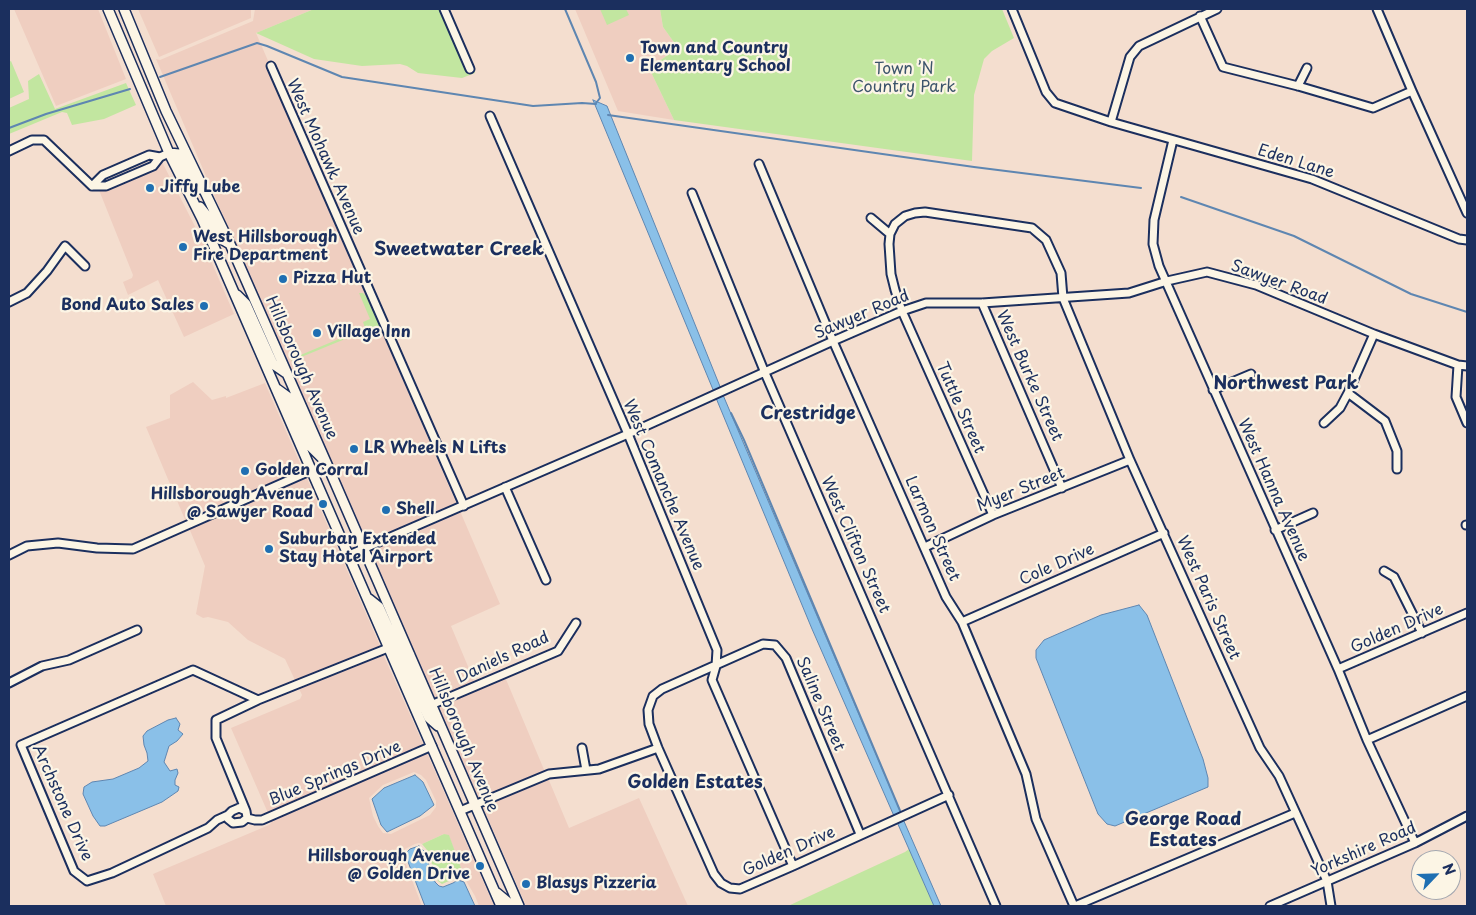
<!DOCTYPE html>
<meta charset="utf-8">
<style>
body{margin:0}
#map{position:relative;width:1476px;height:915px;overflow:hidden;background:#f4decf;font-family:"Playpen Sans",sans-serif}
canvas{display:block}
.frame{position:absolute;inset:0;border:10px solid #1b2f5e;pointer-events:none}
.north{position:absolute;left:1411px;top:850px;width:50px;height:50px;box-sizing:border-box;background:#fcf5e5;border:1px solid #a2a6af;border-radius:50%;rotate:66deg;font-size:14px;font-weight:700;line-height:20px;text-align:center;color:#1b2f5e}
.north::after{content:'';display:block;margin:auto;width:18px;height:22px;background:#1f6fb2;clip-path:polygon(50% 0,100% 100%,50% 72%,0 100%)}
</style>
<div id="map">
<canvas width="1476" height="915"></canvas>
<div class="frame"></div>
<div class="north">N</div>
</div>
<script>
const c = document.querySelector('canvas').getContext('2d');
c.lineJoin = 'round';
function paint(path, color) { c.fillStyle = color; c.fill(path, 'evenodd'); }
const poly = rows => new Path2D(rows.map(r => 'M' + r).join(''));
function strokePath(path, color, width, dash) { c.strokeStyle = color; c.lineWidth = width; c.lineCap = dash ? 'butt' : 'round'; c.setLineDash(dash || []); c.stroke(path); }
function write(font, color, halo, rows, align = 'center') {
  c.font = font + ' "Playpen Sans",sans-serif'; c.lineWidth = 4.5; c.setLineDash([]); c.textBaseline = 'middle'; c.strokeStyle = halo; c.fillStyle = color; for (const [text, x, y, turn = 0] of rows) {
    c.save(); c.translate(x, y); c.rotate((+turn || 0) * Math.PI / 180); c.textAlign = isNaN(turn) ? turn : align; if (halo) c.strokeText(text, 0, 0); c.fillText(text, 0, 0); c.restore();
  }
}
const built = poly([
 [14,9,98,9,126,79,56,106],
 [138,9,251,9,251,18,159,57],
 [255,9,314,9,256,33,269,63,266,65,457,505,366,543,246,270,156,59,160,60,253,21],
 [575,9,660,9,663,27,678,48,649,68,674,120,618,111],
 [161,160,202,240,234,314,184,337,158,280,128,295,123,282,132,278,133,275,99,190,108,189,154,169],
 [193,382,212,400,226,396,226,398,265,383,303,470,186,522,146,427,170,418,170,395],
 [306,476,381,648,324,677,383,654,424,746,268,813,231,728,300,699,302,695,285,659,248,640,228,622,208,617,203,618,196,614,205,566,189,528],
 [460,511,500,604,451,626,475,683,435,700,369,550],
 [505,677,545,772,479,799,438,706],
 [427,753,494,906,479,906,475,896,465,879,449,836,444,834,422,844,419,843,415,844,405,849,402,854,422,906,166,906,153,874,269,825,271,823,271,820],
 [414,772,421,775,426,780,436,801,436,807,430,815,391,834,383,833,378,826,373,816,369,798,383,785],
 [548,778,569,828,639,798,688,906,526,906,482,805]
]);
const green = poly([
 [314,9,440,9,468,73,474,71,475,73,462,78,418,73,407,66,400,64,362,66,314,59,256,33],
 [600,9,626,9,629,15,607,25],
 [660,9,1002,9,1014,38,992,51,984,59,974,95,972,161,674,120,649,68,678,48,663,27],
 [11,61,24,92,9,99,9,62],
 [39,74,55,109,126,83,136,105,104,119,72,125,67,113,62,112,9,134,9,108,29,99,28,81],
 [359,293,363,293,366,296,381,329,379,335,376,336,372,328,294,360,295,366,294,367,291,359,365,328,363,322,370,319],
 [444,834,449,835,465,879,458,877,442,884,438,881,427,850,422,844],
 [909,849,934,906,788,906,905,852]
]);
const water = poly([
 [593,100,607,106,721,389,714,392,593,100],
 [723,395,901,813,894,816,812,629,716,398,723,395],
 [1139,605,1147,615,1203,759,1208,778,1208,787,1115,826,1107,824,1098,814,1036,658,1036,650,1044,640,1101,615,1139,605],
 [176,718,180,724,178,730,183,734,177,741,169,746,164,762,170,771,177,769,178,773,175,780,175,785,179,787,178,791,162,802,105,826,100,826,93,816,83,794,84,787,92,782,113,779,139,768,148,761,147,753,144,745,143,736,147,731,168,720,176,718],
 [415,775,423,782,434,805,420,816,387,832,381,825,372,799,384,788,415,775],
 [903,819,941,906,934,906,897,822,903,819],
 [419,846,424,851,435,882,439,886,443,887,453,883,458,880,464,882,475,906,425,906,405,854,410,849,419,846]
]);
const stream = poly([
 [565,9,596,82,600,98,596,103],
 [160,77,257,43,267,46,342,77,533,106,582,103,596,104],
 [608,115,974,167,1141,188],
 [9,128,46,114,130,89],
 [1181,197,1294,236,1411,294,1467,312],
 [731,413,744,440,901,813]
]);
const minor = poly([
 [444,9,470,69],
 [1012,9,1046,92,1055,103,1111,122,1312,179,1459,239,1467,240],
 [1377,9,1412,91,1467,213],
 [1200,16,1223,67,1298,86,1373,108,1412,91],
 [271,66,464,506],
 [1298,86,1307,68],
 [490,116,628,434,717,650,716,666,712,680,793,866],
 [1111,122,1130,57,1139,46,1217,9],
 [1173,140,1154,220,1153,244,1159,266,1338,669,1367,740,1415,843],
 [9,151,32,140,44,140,92,186,106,186,153,166,160,157,169,153],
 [759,164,833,341,946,597,962,622,1026,774,1036,819,1074,906],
 [92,186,103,175,149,155,160,157],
 [692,193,765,373,996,906],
 [871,218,890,234],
 [9,302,27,293,47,271,65,246,85,266],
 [982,303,1062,488],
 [1458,365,1456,397,1467,423],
 [1213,390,1251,374],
 [1348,393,1385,421,1397,451,1397,469],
 [1324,423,1340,408,1348,393,1374,334],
 [505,487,546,580],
 [993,515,902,311,895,290,891,274,889,244,890,234,895,224,905,216,915,213,925,212,1032,228,1046,240,1061,273,1063,298,1130,460,1260,748,1279,776,1327,881,1331,906],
 [1466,525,1467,525],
 [1275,530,1313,513],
 [925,547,993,515,1130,460],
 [9,555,27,546,58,543,97,548,133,549,312,470],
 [349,555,628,434,833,341,902,311,926,303,982,303,1129,293,1167,281,1207,272,1256,285,1374,334,1458,365,1467,366],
 [1384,571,1394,577,1422,633],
 [962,622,1164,533],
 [1338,669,1467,613],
 [9,683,42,666,69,660,137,630],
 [258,700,388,648],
 [431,705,558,651,576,623],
 [1367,740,1467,696],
 [582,748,586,770],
 [239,808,246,811,247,818,242,822,233,823,228,819,228,815,232,811,239,808],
 [460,811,549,774,599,769,658,748],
 [228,815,217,820,208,828,112,873,87,881,74,871,21,745,193,670,258,700,216,720,216,738,246,811],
 [247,818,255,820,262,820,432,746],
 [860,834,786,658,775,645,763,644,662,689,653,696,648,710,649,724,658,748,714,874,721,883,730,888,740,889,793,866,949,795],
 [1075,906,1295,813],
 [1270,906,1415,843,1467,816]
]);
const major = poly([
 [108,9,169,153,202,219,501,906],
 [124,9,166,111,230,244,326,462,519,906],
 [169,153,179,154,192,180,200,189],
 [200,207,208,217,218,237,230,244],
 [237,295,246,304,273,364,286,373],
 [277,389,288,397,310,446,322,458],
 [369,599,379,607,396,645,410,655],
 [391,650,403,659,429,718,438,726],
 [497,893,509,903,510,906]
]);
const markers = [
 [630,58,5,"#1f6fb2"],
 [150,188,5,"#1f6fb2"],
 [183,247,5,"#1f6fb2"],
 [283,279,5,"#1f6fb2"],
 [204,306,5,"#1f6fb2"],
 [317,333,5,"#1f6fb2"],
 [354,449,5,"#1f6fb2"],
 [245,471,5,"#1f6fb2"],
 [323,504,5,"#1f6fb2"],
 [386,510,5,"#1f6fb2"],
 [269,549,5,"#1f6fb2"],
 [480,866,5,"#1f6fb2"],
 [526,884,5,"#1f6fb2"]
];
const poiNames = [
 ["Town and Country",640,49],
 ["Elementary School",640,67],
 ["Jiffy Lube",160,188],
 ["West Hillsborough",193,238],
 ["Fire Department",193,256],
 ["Pizza Hut",293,279],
 ["Bond Auto Sales",194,306,"right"],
 ["Village Inn",327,333],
 ["LR Wheels N Lifts",364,449],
 ["Golden Corral",255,471],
 ["Hillsborough Avenue",313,495,"right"],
 ["@ Sawyer Road",313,513,"right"],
 ["Shell",396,510],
 ["Suburban Extended",279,540],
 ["Stay Hotel Airport",279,558],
 ["Hillsborough Avenue",470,857,"right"],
 ["@ Golden Drive",470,875,"right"],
 ["Blasys Pizzeria",536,884]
];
const parkNames = [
 ["Town ’N",904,70],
 ["Country Park",904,88]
];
const streetNames = [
 ["West Mohawk Avenue",325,157,66],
 ["Eden Lane",1296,162,17],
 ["Sawyer Road",1279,283,20],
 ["Sawyer Road",862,315,-23],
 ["Hillsborough Avenue",301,368,66],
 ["West Burke Street",1029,376,66],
 ["Tuttle Street",960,408,66],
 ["West Comanche Avenue",663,485,67],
 ["Myer Street",1021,490,-22],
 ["West Hanna Avenue",1273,490,66],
 ["Larmon Street",932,529,66],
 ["West Clifton Street",855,545,66],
 ["Cole Drive",1057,565,-24],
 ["West Paris Street",1208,598,66],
 ["Golden Drive",1397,629,-24],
 ["Daniels Road",503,658,-25],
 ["Saline Street",820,704,67],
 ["Hillsborough Avenue",463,740,67],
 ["Blue Springs Drive",335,774,-23],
 ["Archstone Drive",62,803,66],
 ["Yorkshire Road",1364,850,-24],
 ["Golden Drive",789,852,-24]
];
const neighbourhoodNames = [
 ["Sweetwater Creek",459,250],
 ["Northwest Park",1286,384],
 ["Crestridge",808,414],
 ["Golden Estates",695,783],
 ["George Road",1183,820],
 ["Estates",1183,841]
];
paint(built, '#efcec0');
paint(green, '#c2e6a0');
paint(water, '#8ac0e8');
strokePath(water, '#5e86b1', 1);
strokePath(stream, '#5e86b1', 2);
strokePath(minor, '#1b2f5e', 11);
strokePath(major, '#1b2f5e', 12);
strokePath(minor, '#fcf5e5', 7);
strokePath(major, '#fcf5e5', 9);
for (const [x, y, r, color] of markers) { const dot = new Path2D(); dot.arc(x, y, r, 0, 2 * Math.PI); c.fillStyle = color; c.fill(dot); strokePath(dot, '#fcf5e5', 2); }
write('bold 16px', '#1b2f5e', '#fcf5e5', poiNames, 'left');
write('16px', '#3c546b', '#fcf5e5', parkNames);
write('16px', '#1b2f5e', '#fcf5e5', streetNames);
write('bold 18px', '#1b2f5e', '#fcf5e5', neighbourhoodNames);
</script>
